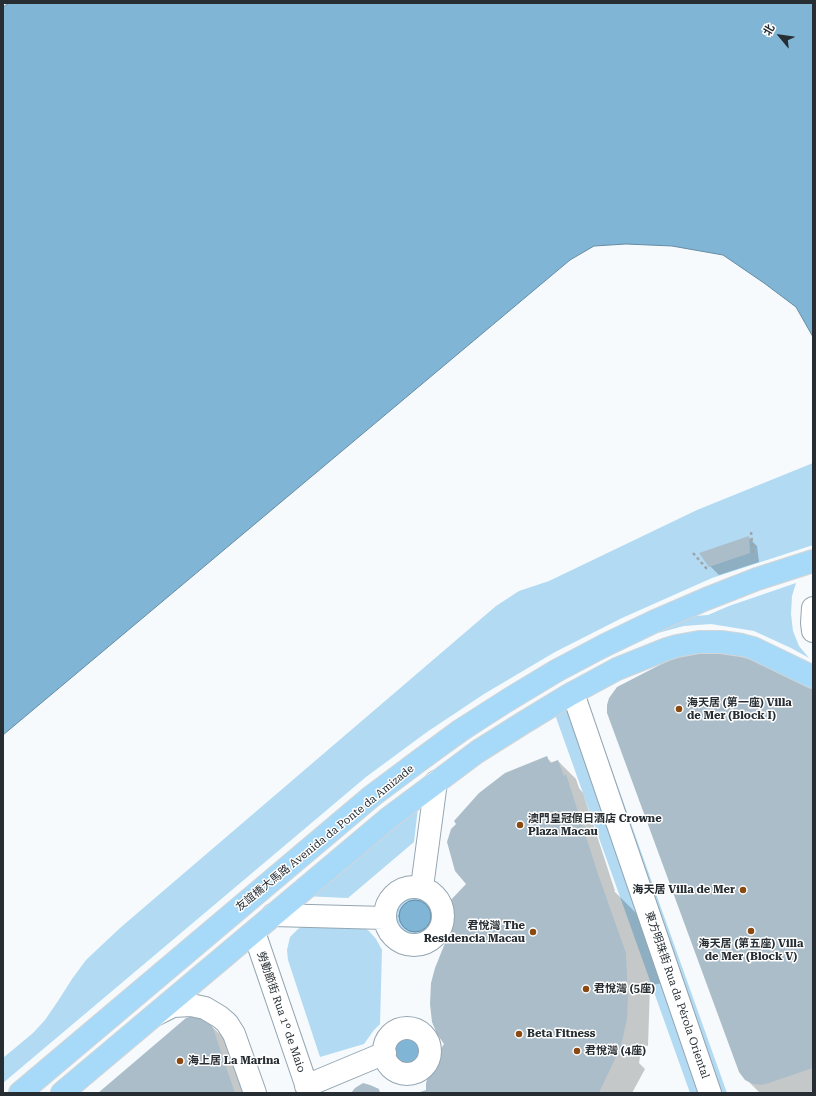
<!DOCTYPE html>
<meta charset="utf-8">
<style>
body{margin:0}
#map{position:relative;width:816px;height:1096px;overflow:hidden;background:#f6fafc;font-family:"Roboto Serif","Noto Sans SC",serif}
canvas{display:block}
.frame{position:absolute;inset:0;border:4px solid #272e33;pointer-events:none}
.north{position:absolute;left:760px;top:16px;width:40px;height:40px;-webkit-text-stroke:3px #fff;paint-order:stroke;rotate:299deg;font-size:11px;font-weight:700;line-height:16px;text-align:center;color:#272e33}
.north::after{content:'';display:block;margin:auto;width:14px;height:18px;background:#272e33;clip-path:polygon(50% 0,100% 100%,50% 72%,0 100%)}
</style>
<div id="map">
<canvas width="816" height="1096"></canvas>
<div class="frame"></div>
<div class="north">北</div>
</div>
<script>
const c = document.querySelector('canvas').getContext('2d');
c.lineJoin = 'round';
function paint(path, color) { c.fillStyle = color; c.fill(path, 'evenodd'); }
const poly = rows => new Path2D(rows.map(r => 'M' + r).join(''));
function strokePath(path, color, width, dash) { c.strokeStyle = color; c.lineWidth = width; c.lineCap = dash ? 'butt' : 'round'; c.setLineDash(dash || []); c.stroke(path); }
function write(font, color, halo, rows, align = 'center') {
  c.font = font + ' "Roboto Serif","Noto Sans SC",serif'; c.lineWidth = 3; c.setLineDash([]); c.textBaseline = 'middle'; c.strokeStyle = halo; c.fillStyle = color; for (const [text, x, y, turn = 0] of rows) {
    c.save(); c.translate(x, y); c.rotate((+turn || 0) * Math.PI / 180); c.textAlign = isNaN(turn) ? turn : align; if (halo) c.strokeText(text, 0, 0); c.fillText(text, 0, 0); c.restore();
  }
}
const green = poly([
 [813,463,813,545,712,578,622,618,555,652,484,694,427,732,366,777,3,1083,3,1058,33,1033,45,1020,58,1001,72,979,86,960,120,928,176,880,496,606,519,591,549,581,697,510],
 [796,583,792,596,791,614,793,631,799,646,809,658,791,648,754,631,711,624,684,626,658,633,602,660,566,679,509,712,424,770,505,706,669,618,708,615,729,606],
 [586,697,727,1093,690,1093,553,709],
 [419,799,414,842,348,898,303,896],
 '395 916a20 20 0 1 1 40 0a20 20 0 1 1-40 0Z',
 [310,921,358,924,369,931,376,939,382,950,380,1024,374,1030,364,1044,320,1057,288,960,287,950,290,937,298,929],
 '391 1049a17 17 0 1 1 34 0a17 17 0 1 1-34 0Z'
]);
const water = poly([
 [9,3,813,3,813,337,796,307,764,283,723,255,672,246,626,244,594,246,570,260,3,735,3,7,9,3],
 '399 916a16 16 0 1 1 32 0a16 16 0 1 1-32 0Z',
 '393 1049a14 14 0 1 1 28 0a14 14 0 1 1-28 0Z'
]);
const shadow = poly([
 [748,537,757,546,759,562,719,575,710,566],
 [813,687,813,1091,808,1093,760,1093,746,1079],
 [546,757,552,763,558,761,576,779,579,788,583,793,615,891,614,891,642,919,664,983,650,985,648,1046,642,1045,639,1063,645,1069,632,1093,420,1093,427,1091,445,1044,468,884],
 [209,1024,223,1037,226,1043,243,1093,99,1093]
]);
const building = poly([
 [749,536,750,553,709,567,699,553],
 [693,652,733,653,768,665,813,686,813,1068,769,1083,761,1085,753,1084,745,1080,739,1072,607,713,607,705,609,698,617,687,677,656],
 [547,756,550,763,558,760,564,776,566,774,598,874,626,953,628,996,627,1019,621,1046,599,1093,417,1093,426,1090,426,1083,431,1068,438,1053,444,1044,437,1034,432,1022,430,1004,431,983,435,968,447,938,450,926,450,915,448,903,466,884,455,871,447,842,451,829,456,824,454,821,479,793,505,773],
 [192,1016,199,1016,210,1023,213,1028,235,1093,98,1093,186,1018],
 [363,1083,370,1085,379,1089,380,1093,351,1093,355,1088]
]);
const path = poly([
 [751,532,753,554],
 [693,553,707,569]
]);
const minor = poly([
 [813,608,812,623,813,631],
 [573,693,710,1093],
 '385 916a29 29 0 1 1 58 0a29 29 0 1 1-58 0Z',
 [422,887,436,782],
 [273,915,385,918],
 [254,932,309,1093],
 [157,1014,173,1006,191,1005,205,1008,220,1017,227,1023,234,1034,255,1093],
 '384 1051a23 23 0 1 1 46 0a23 23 0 1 1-46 0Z',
 [306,1086,385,1053]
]);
const major = poly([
 [20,1093,372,796,416,763,461,730,508,700,556,671,605,645,655,621,706,599,757,579,813,561],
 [62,1093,390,817,477,752,523,723,569,695,617,669,667,649,677,646,699,642,721,642,742,645,753,648,813,677]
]);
const markers = [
 [679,709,4,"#894911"],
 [520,825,4,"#894911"],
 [743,890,4,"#894911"],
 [751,931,4,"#894911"],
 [533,932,4,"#894911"],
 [586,989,4,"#894911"],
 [519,1034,4,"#894911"],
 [577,1051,4,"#894911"],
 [180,1061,4,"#894911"]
];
const poiNames = [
 ["海天居 (第一座) Villa",687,703],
 ["de Mer (Block I)",687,716],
 ["澳門皇冠假日酒店 Crowne",528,819],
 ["Plaza Macau",528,832],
 ["海天居 Villa de Mer",735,890,"right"],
 ["君悅灣 The",525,926,"right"],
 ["Residencia Macau",525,939,"right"],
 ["海天居 (第五座) Villa",751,944,"center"],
 ["de Mer (Block V)",751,957,"center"],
 ["君悅灣 (5座)",594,989],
 ["Beta Fitness",527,1034],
 ["君悅灣 (4座)",585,1051],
 ["海上居 La Marina",188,1061]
];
const streetNames = [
 ["友誼橋大馬路 Avenida da Ponte da Amizade",325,838,-39],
 ["東方明珠街 Rua da Pérola Oriental",677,995,71],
 ["勞動節街 Rua 1º de Maio",281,1012,71]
];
paint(green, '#b2daf3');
paint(water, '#80b5d5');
strokePath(water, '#658ca4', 1);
paint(shadow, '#0003');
paint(building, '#abbdc9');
strokePath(minor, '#94a6b2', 24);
strokePath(major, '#d4d5d6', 24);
strokePath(path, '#9fa4a8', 2.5, [3, 3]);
strokePath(minor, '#fff', 22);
strokePath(major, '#a6daf8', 22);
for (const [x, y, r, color] of markers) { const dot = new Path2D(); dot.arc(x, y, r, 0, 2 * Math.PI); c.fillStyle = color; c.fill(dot); strokePath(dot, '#fff', 1.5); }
write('bold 11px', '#272e33', '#fff', poiNames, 'left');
write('11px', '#272e33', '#fff', streetNames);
</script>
